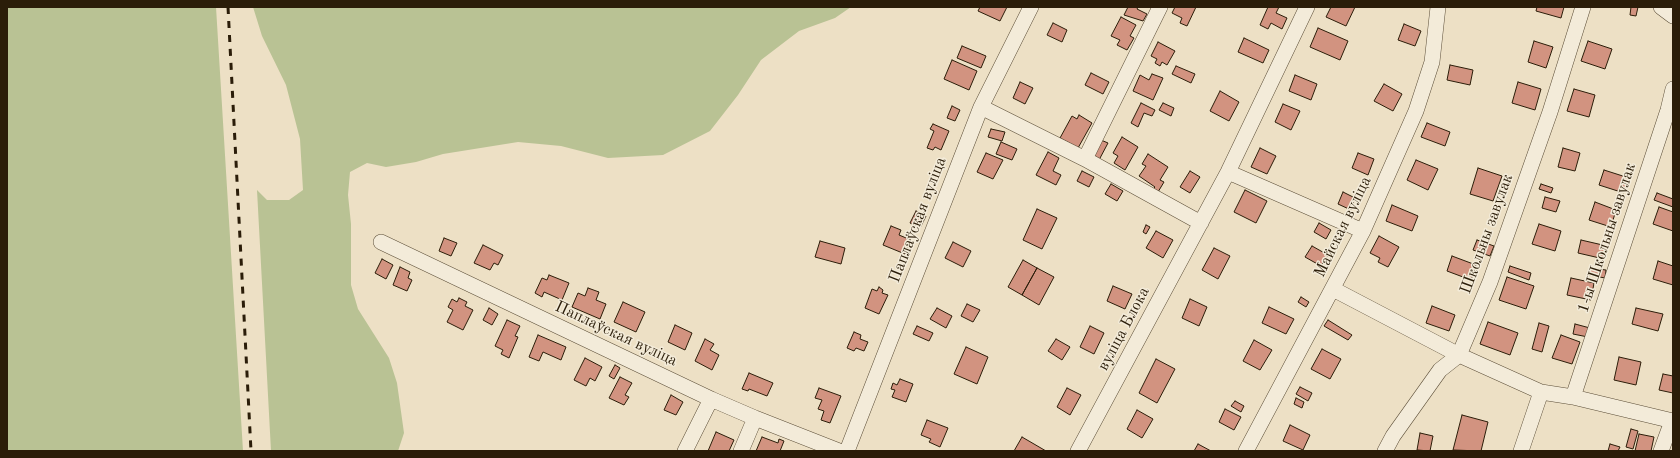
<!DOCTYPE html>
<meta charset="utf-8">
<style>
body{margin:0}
#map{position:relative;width:1680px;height:458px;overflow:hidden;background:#ede0c5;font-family:"Old Standard TT",serif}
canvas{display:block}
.frame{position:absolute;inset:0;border:8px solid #2b1d09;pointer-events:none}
</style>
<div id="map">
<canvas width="1680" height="458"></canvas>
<div class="frame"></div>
</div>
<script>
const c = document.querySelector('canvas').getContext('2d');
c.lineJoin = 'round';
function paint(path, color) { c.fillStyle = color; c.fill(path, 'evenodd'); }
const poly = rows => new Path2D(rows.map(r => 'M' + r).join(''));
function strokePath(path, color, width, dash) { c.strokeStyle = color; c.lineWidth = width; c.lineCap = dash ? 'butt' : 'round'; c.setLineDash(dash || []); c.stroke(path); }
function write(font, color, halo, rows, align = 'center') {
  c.font = font + ' "Old Standard TT",serif'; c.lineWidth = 3; c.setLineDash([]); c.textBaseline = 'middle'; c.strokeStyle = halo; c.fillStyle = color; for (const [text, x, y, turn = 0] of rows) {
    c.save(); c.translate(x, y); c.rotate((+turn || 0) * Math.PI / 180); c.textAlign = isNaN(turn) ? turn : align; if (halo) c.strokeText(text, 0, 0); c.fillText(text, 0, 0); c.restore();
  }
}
const green = poly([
 [7,7,216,7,243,451,7,451],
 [253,7,851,7,835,18,799,31,761,60,738,95,710,131,663,155,608,158,561,146,518,142,443,154,416,162,386,167,367,163,350,172,348,195,351,224,351,285,358,309,389,358,397,383,404,433,398,451,271,451,257,190,267,200,289,200,303,190,300,139,286,85,262,36]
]);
const building = poly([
 [980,7,1007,7,1000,21,978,11,980,7],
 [1128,7,1138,7,1137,9,1147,14,1143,21,1124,15,1128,7],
 [1175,7,1196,7,1187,26,1180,23,1182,18,1172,13,1175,7],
 [1268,7,1279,7,1276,13,1287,18,1282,29,1271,23,1268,29,1260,25,1268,7],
 [1331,7,1355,7,1346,26,1326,17,1331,7],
 [1537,7,1564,7,1561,18,1536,11,1537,7],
 [1631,7,1638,7,1636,16,1630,15,1631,7],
 [1121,17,1136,25,1130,36,1134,38,1127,50,1117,45,1120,40,1111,36,1121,17],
 [1053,23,1067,30,1062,42,1047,35,1053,23],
 [1404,24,1421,31,1415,46,1398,40,1404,24],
 [1318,28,1348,41,1340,60,1310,47,1318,28],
 [1244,38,1269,50,1263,63,1238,52,1244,38],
 [1534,41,1553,47,1546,68,1528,62,1534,41],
 [1588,41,1612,49,1605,69,1581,61,1588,41],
 [1158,42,1175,51,1167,65,1162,62,1160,66,1155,63,1157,59,1151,56,1158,42],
 [962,46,986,56,981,68,957,58,962,46],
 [952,60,977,71,969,90,944,79,952,60],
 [1450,65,1473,70,1470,85,1447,80,1450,65],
 [1176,66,1195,74,1191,83,1172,74,1176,66],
 [1091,73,1109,82,1103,94,1085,85,1091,73],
 [1152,74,1163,78,1153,100,1133,91,1140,75,1149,80,1152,74],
 [1295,75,1317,84,1311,100,1289,91,1295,75],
 [1020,82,1033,88,1025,104,1013,98,1020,82],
 [1518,82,1541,89,1535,110,1512,103,1518,82],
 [1384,84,1402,94,1393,111,1374,101,1384,84],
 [1574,89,1595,95,1589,117,1567,111,1574,89],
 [1220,91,1239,102,1229,121,1210,111,1220,91],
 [1141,103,1155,110,1152,116,1144,113,1138,127,1131,123,1141,103],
 [1163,103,1174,108,1171,116,1159,110,1163,103],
 [1283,104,1300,111,1291,130,1275,122,1283,104],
 [952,106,960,110,955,121,947,118,952,106],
 [1079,115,1092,123,1078,148,1060,138,1072,116,1077,119,1079,115],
 [1427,123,1450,132,1445,146,1421,137,1427,123],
 [933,124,949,131,941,150,935,147,933,150,927,148,934,131,930,129,933,124],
 [991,129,1005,132,1002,141,988,137,991,129],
 [1122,137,1138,147,1125,170,1114,163,1118,156,1113,153,1122,137],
 [1101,140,1108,143,1099,160,1092,156,1101,140],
 [1001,142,1017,149,1012,160,996,154,1001,142],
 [1260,148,1276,156,1267,174,1251,167,1260,148],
 [1563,148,1580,153,1575,171,1558,167,1563,148],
 [1048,152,1059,158,1053,171,1061,175,1056,185,1036,175,1048,152],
 [986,153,1003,160,993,179,977,172,986,153],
 [1358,153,1374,159,1368,175,1352,168,1358,153],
 [1148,154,1168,167,1160,180,1164,182,1158,192,1153,189,1155,187,1139,176,1146,166,1142,164,1148,154],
 [1416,160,1438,169,1428,190,1407,180,1416,160],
 [1478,168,1502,176,1493,201,1470,194,1478,168],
 [1604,170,1629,178,1624,193,1599,185,1604,170],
 [1082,171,1094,177,1089,187,1077,181,1082,171],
 [1190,171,1200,177,1190,193,1180,187,1190,171],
 [1111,184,1123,191,1117,201,1105,194,1111,184],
 [1541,184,1553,188,1551,193,1539,189,1541,184],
 [1245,190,1267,201,1256,223,1234,212,1245,190],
 [1343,192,1355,198,1351,210,1338,204,1343,192],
 [1657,193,1673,199,1673,207,1654,200,1657,193],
 [1545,197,1560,201,1556,212,1542,208,1545,197],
 [1595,202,1616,210,1611,227,1589,220,1595,202],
 [1392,205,1418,216,1412,231,1386,221,1392,205],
 [1659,207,1673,212,1673,231,1653,224,1659,207],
 [1037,209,1057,218,1042,249,1023,240,1037,209],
 [916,211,926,216,920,228,910,223,916,211],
 [1319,223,1331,230,1326,239,1314,232,1319,223],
 [1539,224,1561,231,1555,251,1532,244,1539,224],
 [1146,225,1150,227,1146,234,1143,232,1146,225],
 [891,226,901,230,899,235,911,240,905,254,883,245,891,226],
 [1156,231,1173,240,1163,258,1146,248,1156,231],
 [1379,236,1399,247,1388,267,1378,262,1380,258,1370,253,1379,236],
 [444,238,457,243,451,256,439,251,444,238],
 [1477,240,1494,246,1490,256,1473,250,1477,240],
 [1581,240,1607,246,1604,259,1578,253,1581,240],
 [820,241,845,248,841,264,815,257,820,241],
 [953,242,971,251,963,267,945,258,953,242],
 [483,245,503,255,498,265,494,263,490,270,474,263,483,245],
 [1312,246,1328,255,1321,266,1305,257,1312,246],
 [1214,248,1230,256,1218,279,1202,270,1214,248],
 [1452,256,1476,265,1471,280,1447,271,1452,256],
 [382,259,393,265,386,279,375,273,382,259],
 [1023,260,1037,268,1022,295,1008,287,1023,260],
 [1658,261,1673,266,1673,285,1653,279,1658,261],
 [1510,266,1531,273,1529,280,1508,272,1510,266],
 [400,267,410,272,408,278,412,280,407,291,393,285,400,267],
 [1037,268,1054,277,1039,305,1022,295,1037,268],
 [1590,268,1606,270,1605,278,1589,275,1590,268],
 [549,275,569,283,562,300,544,292,542,297,535,293,542,278,547,280,549,275],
 [1507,277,1534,286,1526,309,1499,300,1507,277],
 [1571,278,1594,283,1591,300,1567,295,1571,278],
 [1113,286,1132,294,1125,309,1107,301,1113,286],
 [879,287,883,290,882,293,888,295,879,314,865,308,872,289,877,291,879,287],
 [588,288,599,292,596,300,606,304,600,319,572,307,578,293,585,296,588,288],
 [1301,297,1309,302,1306,307,1298,302,1301,297],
 [459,298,467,302,465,306,473,310,463,330,447,322,453,310,448,307,452,299,457,302,459,298],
 [1190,299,1207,307,1199,326,1182,318,1190,299],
 [623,302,645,312,636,332,614,322,623,302],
 [967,304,980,310,973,322,961,316,967,304],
 [1432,306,1455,315,1449,331,1426,323,1432,306],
 [1269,307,1294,319,1286,334,1262,323,1269,307],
 [489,308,498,314,492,325,483,320,489,308],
 [937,308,952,316,946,328,930,319,937,308],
 [1636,308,1663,314,1658,331,1632,324,1636,308],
 [507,320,520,326,515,336,518,337,509,358,501,354,503,350,495,346,507,320],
 [1328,320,1352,335,1348,340,1324,326,1328,320],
 [1488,322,1518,333,1510,355,1480,344,1488,322],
 [1539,323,1549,326,1542,352,1532,349,1539,323],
 [1575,324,1590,328,1588,337,1573,334,1575,324],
 [675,325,692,333,685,350,668,342,675,325],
 [917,326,933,333,929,341,913,334,917,326],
 [1090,326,1104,333,1094,354,1080,347,1090,326],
 [854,332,861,335,860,339,868,342,864,351,856,348,854,351,847,348,854,332],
 [538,335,566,347,561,360,543,352,539,361,529,357,538,335],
 [1561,335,1580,342,1572,364,1552,358,1561,335],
 [705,339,714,344,710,350,719,355,712,370,695,361,705,339],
 [1056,339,1070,347,1062,360,1048,351,1056,339],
 [1254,340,1272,350,1260,370,1243,361,1254,340],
 [966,347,988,357,977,384,954,374,966,347],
 [1322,349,1341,359,1330,379,1311,369,1322,349],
 [1619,357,1641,362,1636,385,1614,380,1619,357],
 [585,358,602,367,595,381,590,378,586,386,574,380,585,358],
 [1156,359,1175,369,1157,403,1139,393,1156,359],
 [615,365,620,368,614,379,609,376,615,365],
 [749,373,773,383,767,396,749,389,748,391,742,389,749,373],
 [1663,374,1673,376,1673,393,1659,390,1663,374],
 [620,377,632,383,625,395,629,397,624,405,609,398,620,377],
 [900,379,913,384,906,402,892,397,895,390,891,389,893,383,897,385,900,379],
 [1300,387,1312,393,1308,401,1296,394,1300,387],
 [819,388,841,396,830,423,821,420,824,411,818,409,822,400,815,398,819,388],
 [1067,388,1081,395,1070,415,1057,407,1067,388],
 [671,395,683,402,676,415,664,410,671,395],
 [1296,398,1304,402,1302,408,1294,404,1296,398],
 [1235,401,1244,406,1241,412,1231,406,1235,401],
 [1225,409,1241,417,1234,430,1219,422,1225,409],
 [1137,410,1153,419,1142,438,1127,429,1137,410],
 [1462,415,1488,422,1481,451,1453,450,1462,415],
 [927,420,948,428,940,447,929,442,931,439,921,435,927,420],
 [1290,425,1310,435,1303,450,1283,441,1290,425],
 [1631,429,1638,431,1633,449,1626,447,1631,429],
 [716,432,734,440,729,451,708,451,716,432],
 [1420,433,1433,436,1430,451,1417,450,1420,433],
 [1639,434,1654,437,1651,451,1635,451,1639,434],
 [762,437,778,443,779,439,784,441,780,451,756,451,762,437],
 [1022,437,1046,451,1014,451,1022,437],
 [1198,444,1211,451,1194,451,1198,444],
 [1610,444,1620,447,1618,451,1608,451,1610,444]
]);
const minor = poly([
 [1661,7,1673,16],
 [981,107,1085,159,1201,223],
 [1085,159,1160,7],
 [1228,172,1363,231],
 [381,242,711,399,755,418,839,451],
 [1333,289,1459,355,1541,392,1573,397,1673,421],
 [1573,397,1668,110,1673,89],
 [685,451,711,399],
 [741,451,755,418],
 [847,451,981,107,1031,7],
 [1078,451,1228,172,1307,7],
 [1246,451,1363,231,1416,111,1432,62,1438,7],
 [1385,451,1393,436,1440,370,1459,355,1490,282,1550,112,1583,7],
 [1521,451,1541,392],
 [1661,451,1672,421]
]);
const rail = poly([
 [228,7,251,451]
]);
const streetNames = [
 ["Паплаўская вуліца",918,220,-69],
 ["Майская вуліца",1343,227,-64],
 ["Школьны завулак",1487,234,-70],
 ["1-ы Школьны завулак",1607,238,-72],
 ["вуліца Блока",1124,329,-62],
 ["Паплаўская вуліца",616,334,25]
];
paint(green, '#b9c294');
paint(building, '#d29380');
strokePath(building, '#2b1d09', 1);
strokePath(minor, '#5c4e38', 16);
strokePath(minor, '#f3ebd9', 15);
strokePath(rail, '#2b1d09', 3, [7, 7]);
write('16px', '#2b1d09', '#f3ebd9', streetNames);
</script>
